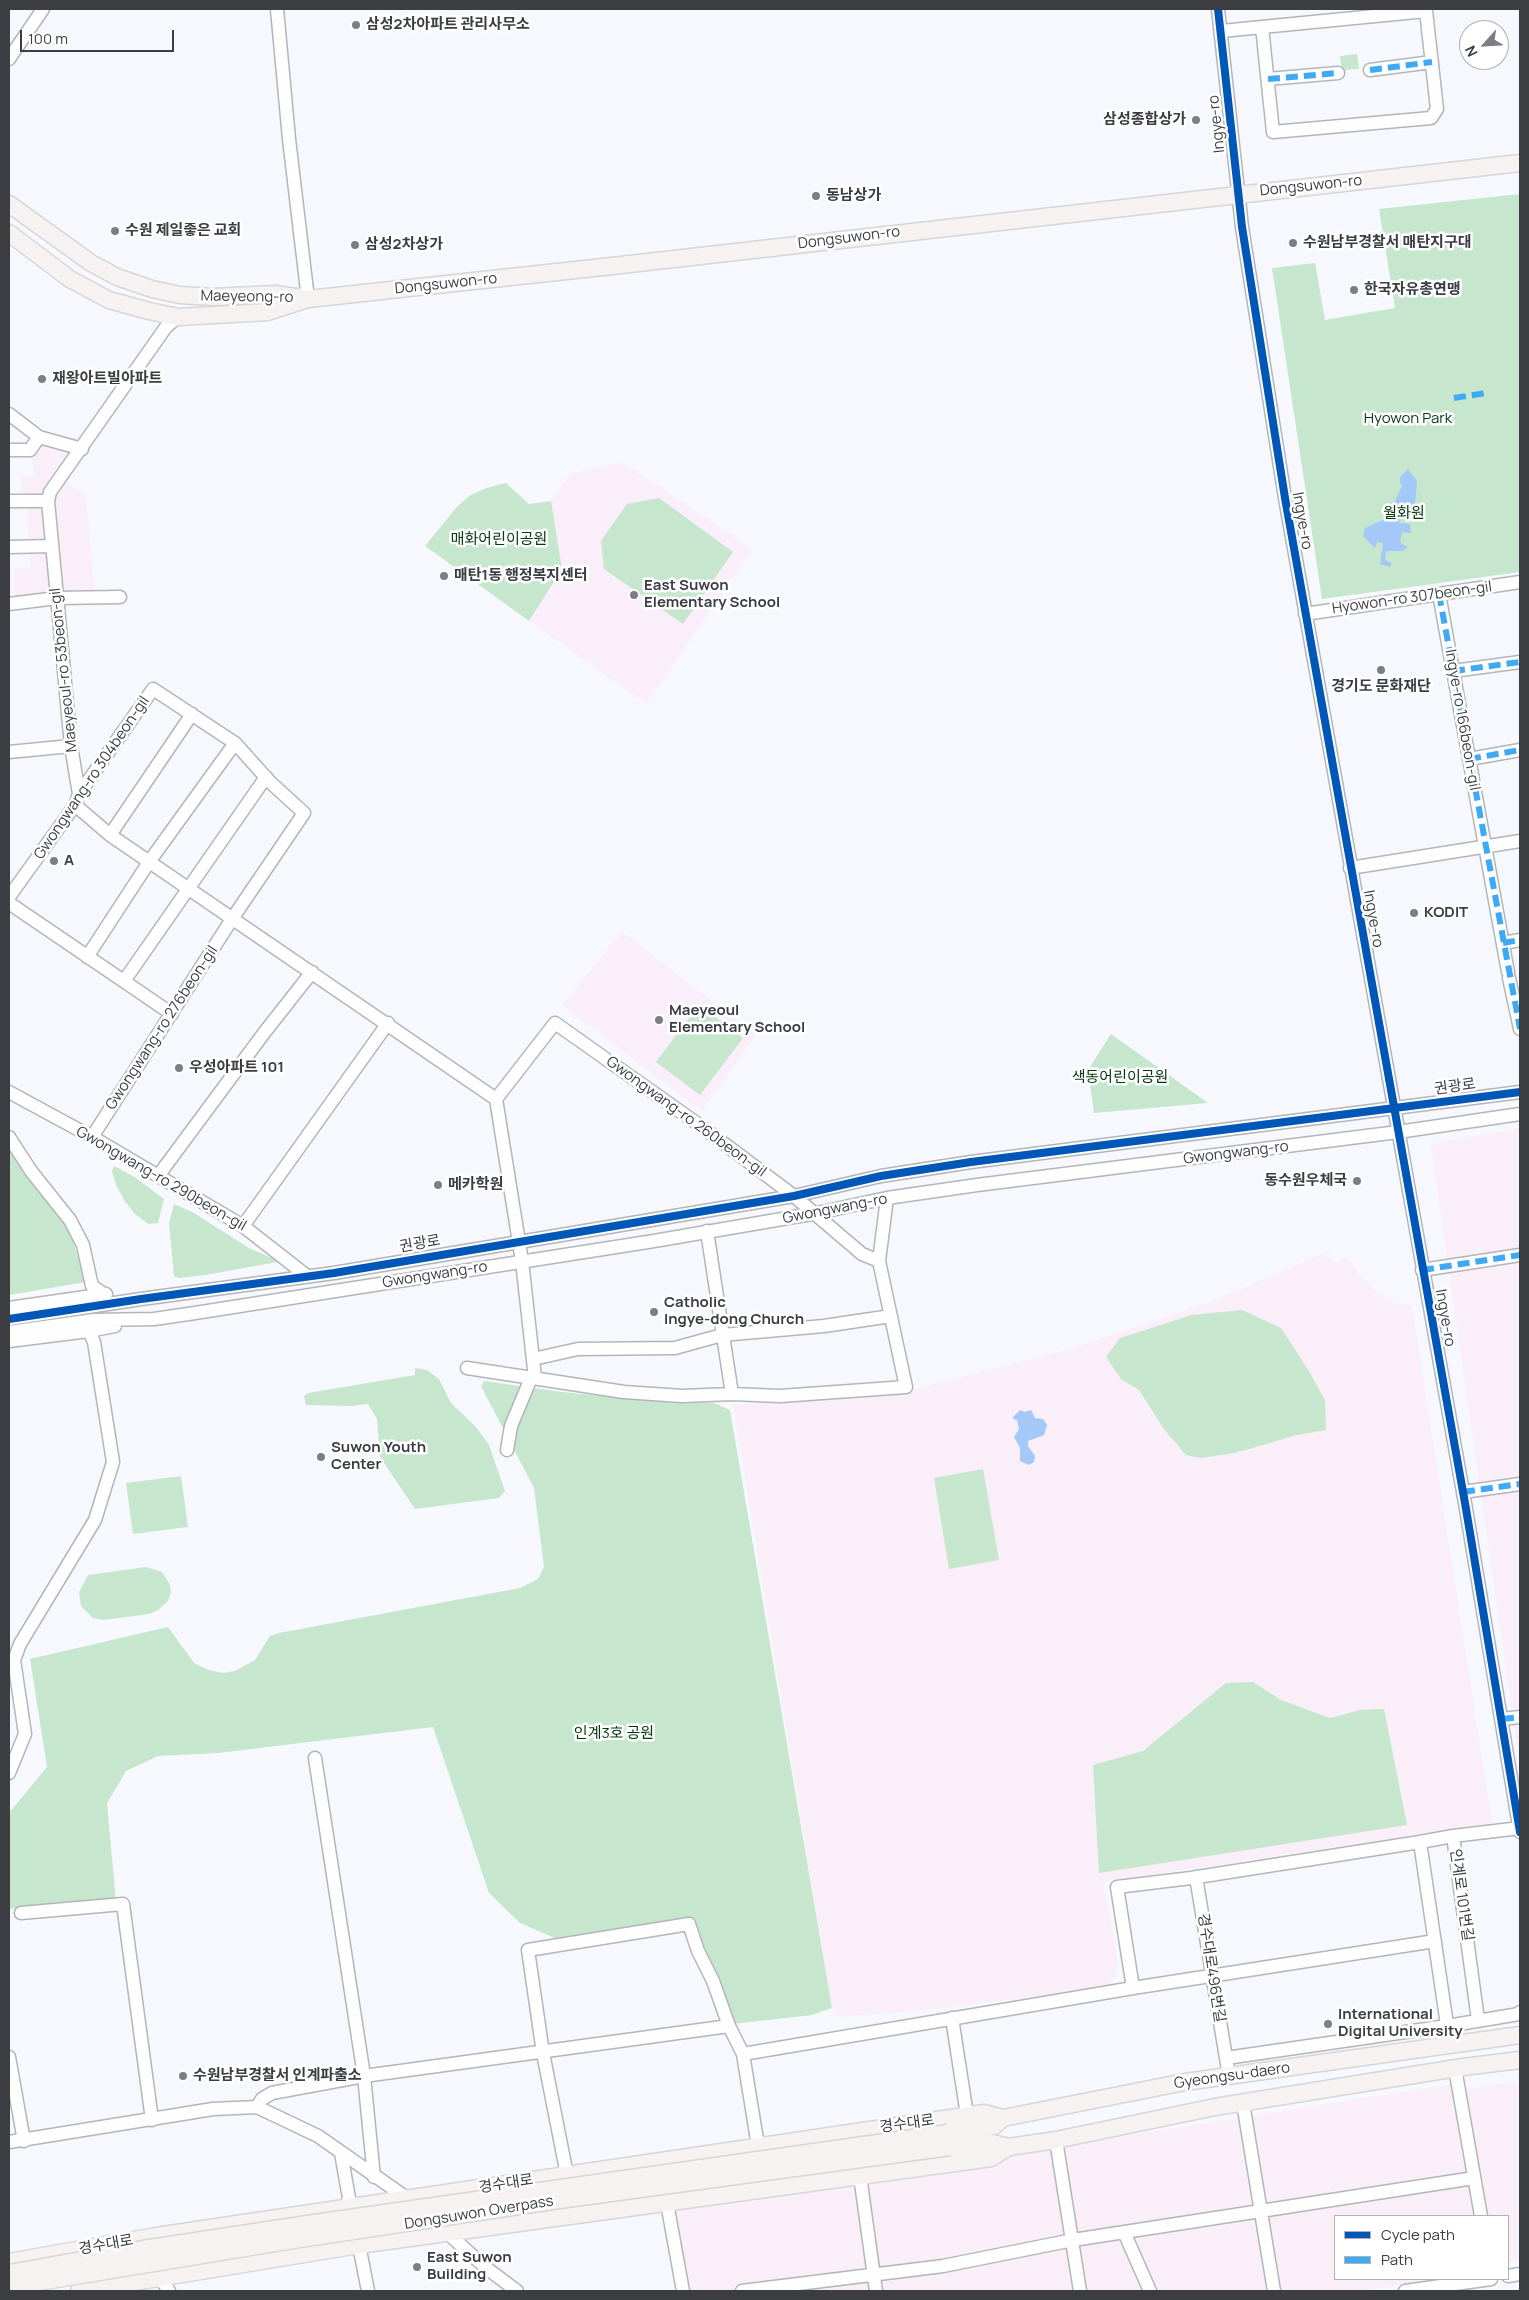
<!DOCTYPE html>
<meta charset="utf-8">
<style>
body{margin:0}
#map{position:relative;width:1529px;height:2300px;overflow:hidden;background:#f7f8fd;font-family:Manrope,sans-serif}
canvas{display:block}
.frame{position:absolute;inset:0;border:10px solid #3b3d41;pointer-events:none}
.legend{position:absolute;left:1334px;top:2215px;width:175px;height:65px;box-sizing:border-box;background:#fff;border:1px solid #b1b1b3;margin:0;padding:6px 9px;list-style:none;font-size:15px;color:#3b3d41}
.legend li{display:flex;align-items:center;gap:10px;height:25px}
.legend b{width:25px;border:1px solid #b1b1b3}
.north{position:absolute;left:1459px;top:20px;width:50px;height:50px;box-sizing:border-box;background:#fff;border:1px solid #b1b1b3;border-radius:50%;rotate:244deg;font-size:14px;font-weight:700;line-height:20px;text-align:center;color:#3b3d41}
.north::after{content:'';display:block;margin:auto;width:18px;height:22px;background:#7d7e83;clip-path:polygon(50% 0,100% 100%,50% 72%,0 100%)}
.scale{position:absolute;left:20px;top:30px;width:154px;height:22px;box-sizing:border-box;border:2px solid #3b3d41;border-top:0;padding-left:6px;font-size:15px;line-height:18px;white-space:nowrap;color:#3b3d41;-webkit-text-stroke:4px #fff;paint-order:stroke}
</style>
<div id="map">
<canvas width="1529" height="2300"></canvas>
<div class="frame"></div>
<ul class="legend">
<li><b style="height:6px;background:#0057b8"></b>Cycle path</li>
<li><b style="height:6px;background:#3fa9f5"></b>Path</li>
</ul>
<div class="north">N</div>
<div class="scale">100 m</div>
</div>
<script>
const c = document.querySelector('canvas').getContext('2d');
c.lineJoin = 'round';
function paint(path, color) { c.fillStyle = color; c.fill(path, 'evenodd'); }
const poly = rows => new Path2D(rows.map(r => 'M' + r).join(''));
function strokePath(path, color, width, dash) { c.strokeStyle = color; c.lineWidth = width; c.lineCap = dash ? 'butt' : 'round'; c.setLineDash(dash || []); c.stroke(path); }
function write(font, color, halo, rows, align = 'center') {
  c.font = font + ' Manrope,"Noto Sans KR",sans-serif'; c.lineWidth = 5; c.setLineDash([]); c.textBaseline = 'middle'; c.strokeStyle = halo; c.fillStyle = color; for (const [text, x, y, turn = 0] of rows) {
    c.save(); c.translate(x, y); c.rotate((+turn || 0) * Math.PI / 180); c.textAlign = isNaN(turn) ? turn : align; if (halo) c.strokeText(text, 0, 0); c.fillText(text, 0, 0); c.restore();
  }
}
const commercial = poly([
 [44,433,89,449,66,482,86,496,94,590,51,593,15,600,15,568,30,567,27,498,22,498,21,477,34,476,32,460,28,457],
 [1520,1128,1520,1767,1431,1144],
 [1328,1251,1334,1263,1348,1258,1361,1277,1380,1295,1391,1302,1412,1306,1492,1823,1103,1882,1119,1967,1112,1981,1097,1990,955,2006,949,2008,837,2017,832,2008,733,1405,912,1390,1076,1347,1221,1298],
 [1520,2081,1520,2260,1508,2262,1508,2216,1485,2216,1463,2090],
 [1453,2084,1475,2216,1335,2216,1335,2279,1438,2279,1359,2291,687,2291,673,2208]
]);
const education = poly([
 [623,463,753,549,646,704,530,621,562,569,551,500,571,473],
 [622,932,756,1035,702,1111,562,1005]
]);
const green = poly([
 [1357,54,1359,69,1342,70,1340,56],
 [1520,194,1520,572,1322,599,1272,268,1315,263,1325,320,1395,308,1379,209],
 [506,483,529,504,551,501,562,569,529,621,425,546,456,508,469,496,486,488],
 [659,498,733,552,683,624,604,569,601,541,627,504],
 [699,1005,743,1038,700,1095,656,1062],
 [1111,1034,1208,1103,1094,1113,1088,1070],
 [9,1146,69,1229,86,1282,9,1295],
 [114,1166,133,1176,164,1199,158,1223,148,1224,135,1214,124,1200,116,1185,112,1171],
 [174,1204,194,1213,249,1248,274,1259,277,1262,206,1275,179,1278,174,1276,169,1223],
 [1242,1310,1281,1328,1310,1373,1325,1400,1326,1430,1297,1435,1235,1453,1200,1458,1186,1455,1164,1429,1139,1390,1121,1379,1106,1357,1120,1338,1192,1315],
 [415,1368,427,1370,439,1379,451,1403,476,1427,489,1445,505,1491,499,1498,415,1509,380,1457,377,1419,368,1404,351,1406,306,1405,304,1396,308,1393,415,1375],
 [484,1381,562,1392,662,1402,714,1403,730,1410,832,2008,812,2015,732,2024,680,1926,573,1946,520,1923,489,1893,433,1727,218,1753,158,1756,126,1771,107,1803,116,1902,9,1909,9,1813,47,1767,30,1659,168,1627,194,1663,209,1670,223,1673,235,1671,255,1660,270,1636,279,1633,520,1588,538,1579,544,1567,534,1488,481,1386],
 [983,1469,999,1560,949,1569,934,1478],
 [181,1476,188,1527,133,1534,126,1483],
 [146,1567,162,1572,170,1585,171,1592,168,1601,158,1610,149,1614,103,1620,93,1618,81,1606,79,1592,88,1575],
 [1253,1682,1281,1700,1330,1718,1360,1710,1384,1709,1407,1825,1099,1873,1093,1765,1143,1751,1226,1683]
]);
const water = poly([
 [1408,469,1417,481,1415,505,1401,506,1399,523,1410,524,1411,533,1402,532,1400,543,1408,547,1402,551,1386,551,1385,560,1392,563,1390,567,1380,564,1383,543,1377,542,1375,548,1363,536,1365,528,1385,519,1387,504,1394,503,1402,486,1400,482,1400,477],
 [1020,1410,1025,1412,1031,1410,1035,1418,1043,1419,1047,1425,1044,1435,1028,1441,1028,1446,1035,1456,1034,1462,1029,1465,1020,1461,1020,1448,1014,1437,1019,1429,1017,1420,1013,1419,1013,1417]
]);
const minor = poly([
 [277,9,289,139,308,299],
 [1218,9,1242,227,1285,498,1465,1503,1520,1832],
 [1222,31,1262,27,1426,11,1437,109,1431,118,1273,132,1262,27],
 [9,59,43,9],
 [1370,70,1432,62],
 [1268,79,1338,73],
 [9,414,39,437,82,449],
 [9,450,30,450,39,437],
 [9,501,48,501],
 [9,547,52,546],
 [1439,594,1508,972],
 [9,604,57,598,120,597],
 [1305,614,1520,582],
 [1453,671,1520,662],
 [9,752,71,746],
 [1469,759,1520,750],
 [79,794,71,746,48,501,50,492,166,327,178,317],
 [75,805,110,835,496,1099,522,1261,535,1378],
 [110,835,192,714],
 [1350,868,1520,841],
 [9,897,75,805,79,794,153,689,235,743,270,782,304,813,232,919,92,1137],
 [9,903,172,1014],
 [1503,943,1520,940],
 [87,957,149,862,235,743],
 [1509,978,1520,1029],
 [124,981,266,777],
 [9,1092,92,1137,243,1226,307,1276],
 [496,1099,555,1023,702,1127,794,1196,862,1254,879,1261],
 [9,1137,31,1171,70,1220,83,1245,92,1286,104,1294],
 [158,1176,264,1033,312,972],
 [243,1226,388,1023],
 [707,1231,732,1394],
 [1422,1270,1520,1255],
 [9,1308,106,1294],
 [9,1319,141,1299,334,1273,794,1196,881,1176,971,1162,1520,1092],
 [9,1332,94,1320,154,1319,195,1313,654,1241,817,1213,887,1198,977,1185,1398,1132,1520,1114],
 [9,1341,89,1331,115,1326],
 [533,1359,578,1349,675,1348,722,1335,824,1326,891,1316],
 [467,1368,624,1392,682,1396,732,1394,780,1396,906,1387,879,1261,887,1198],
 [507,1450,511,1426,531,1378],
 [1463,1492,1520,1484],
 [1502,1719,1520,1717],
 [315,1758,364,2076,374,2177],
 [9,1773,25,1734,14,1660,20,1644,95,1520,113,1462,94,1342,89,1331],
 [1420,1842,1191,1878,1117,1887,1133,1988,1435,1941],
 [1196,1877,1229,2076],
 [21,1913,123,1904,152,2120],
 [952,2018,967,2115],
 [1478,2020,1453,1836,1520,1828],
 [1450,2045,1420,1842,1453,1836],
 [9,2057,24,2141],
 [1226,2058,1447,2026,1519,2014,1520,2012],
 [1455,2068,1481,2216],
 [1243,2103,1274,2291],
 [257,2107,262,2099,272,2093,364,2076,729,2026,743,2054],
 [1056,2140,1080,2291],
 [9,2142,213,2109,257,2107,318,2136,411,2201],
 [758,2146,743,2054,1133,1988],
 [341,2153,349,2198,348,2203,343,2209],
 [567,2175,543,2053,528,1950,689,1924,698,1951,713,1981,729,2026],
 [860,2176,876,2291],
 [667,2203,683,2291],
 [443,2229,485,2267,517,2291],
 [1124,2232,1150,2291],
 [359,2245,368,2291],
 [1508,2276,1520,2274],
 [160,2278,169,2291],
 [742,2291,943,2266,1073,2240,1474,2178],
 [1405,2291,1491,2279]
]);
const major = poly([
 [9,204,91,263,117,277,152,289,180,295,213,297,275,294,303,298],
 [9,233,70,279,109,300,149,311,178,317,268,312,308,299,612,266,1520,163],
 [948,2133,994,2126,1003,2118],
 [950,2147,992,2143,1009,2147],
 [9,2262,156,2236,984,2113,1003,2118,1185,2082,1520,2035],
 [79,2291,359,2245,991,2158,1009,2147,1056,2140,1215,2107,1463,2067,1520,2060]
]);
const majorBridge = poly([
 [9,2273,143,2249,314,2223,948,2133],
 [9,2287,287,2241,559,2200,950,2147]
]);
const quiet = poly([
 [1370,70,1432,62],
 [1268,79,1338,73],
 [1454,398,1486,393],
 [1439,594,1520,1029],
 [1453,671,1520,662],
 [1469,759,1520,750],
 [1503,943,1520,940],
 [1422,1270,1520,1255],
 [1463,1492,1520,1484],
 [1502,1719,1520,1717]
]);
const cycleway = poly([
 [1218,9,1242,227,1285,498,1465,1503,1520,1832],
 [9,1319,141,1299,334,1273,794,1196,881,1176,971,1162,1520,1092]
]);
const markers = [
 [356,25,5,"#7d7e83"],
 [1196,120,5,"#7d7e83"],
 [816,196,5,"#7d7e83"],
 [115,231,5,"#7d7e83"],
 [1293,243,5,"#7d7e83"],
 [355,245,5,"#7d7e83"],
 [1354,290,5,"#7d7e83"],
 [42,379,5,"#7d7e83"],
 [444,576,5,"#7d7e83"],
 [634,595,5,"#7d7e83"],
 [1381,670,5,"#7d7e83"],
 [54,861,5,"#7d7e83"],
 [1414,913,5,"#7d7e83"],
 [659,1020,5,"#7d7e83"],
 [179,1068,5,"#7d7e83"],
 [1357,1181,5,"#7d7e83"],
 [438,1185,5,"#7d7e83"],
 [654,1312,5,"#7d7e83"],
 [321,1457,5,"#7d7e83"],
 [1328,2024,5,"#7d7e83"],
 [183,2076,5,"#7d7e83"],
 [417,2267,5,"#7d7e83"]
];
const poiNames = [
 ["삼성2차아파트 관리사무소",366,25],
 ["삼성종합상가",1186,120,"right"],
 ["동남상가",826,196],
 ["수원 제일좋은 교회",125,231],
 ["수원남부경찰서 매탄지구대",1303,243],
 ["삼성2차상가",365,245],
 ["한국자유총연맹",1364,290],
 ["재왕아트빌아파트",52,379],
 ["매탄1동 행정복지센터",454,576],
 ["East Suwon",644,586],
 ["Elementary School",644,603],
 ["경기도 문화재단",1381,687,"center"],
 ["A",64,861],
 ["KODIT",1424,913],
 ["Maeyeoul",669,1011],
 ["Elementary School",669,1028],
 ["우성아파트 101",189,1068],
 ["동수원우체국",1347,1181,"right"],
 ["메카학원",448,1185],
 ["Catholic",664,1303],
 ["Ingye-dong Church",664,1320],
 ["Suwon Youth",331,1448],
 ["Center",331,1465],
 ["International",1338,2015],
 ["Digital University",1338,2032],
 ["수원남부경찰서 인계파출소",193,2076],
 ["East Suwon",427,2258],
 ["Building",427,2275]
];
const streetNames = [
 ["Ingye-ro",1217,124,-96],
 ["Dongsuwon-ro",1311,186,-6],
 ["Dongsuwon-ro",849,238,-7],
 ["Dongsuwon-ro",446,284,-6],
 ["Maeyeong-ro",247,297,1],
 ["Ingye-ro",1302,521,80],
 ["Hyowon-ro 307beon-gil",1412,598,-8],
 ["Maeyeoul-ro 53beon-gil",64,670,-96],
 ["Ingye-ro 166beon-gil",1462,720,80],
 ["Gwongwang-ro 304beon-gil",92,778,-56],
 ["Ingye-ro",1373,919,80],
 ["Gwongwang-ro 276beon-gil",162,1028,-57],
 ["권광로",1455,1087,-8],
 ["Gwongwang-ro 260beon-gil",686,1117,36],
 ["Gwongwang-ro",1236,1153,-7],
 ["Gwongwang-ro 290beon-gil",161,1179,30],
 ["Gwongwang-ro",835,1209,-11],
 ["권광로",420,1244,-10],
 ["Gwongwang-ro",435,1275,-9],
 ["Ingye-ro",1445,1318,80],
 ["인계로 101번길",1461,1895,82],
 ["경수대로496번길",1211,1968,81],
 ["Gyeongsu-daero",1232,2076,-8],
 ["경수대로",907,2124,-8],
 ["경수대로",506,2184,-9],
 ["Dongsuwon Overpass",479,2213,-9],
 ["경수대로",106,2245,-10]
];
const parkNames = [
 ["Hyowon Park",1408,419],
 ["월화원",1404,514],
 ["매화어린이공원",499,540],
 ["색동어린이공원",1120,1078],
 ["인계3호 공원",614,1734]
];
paint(commercial, '#faeef8');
paint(education, '#f9eef9');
paint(green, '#c6e6cd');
paint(water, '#a4c8f7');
strokePath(minor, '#b4b5b9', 15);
strokePath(major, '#d5d6d8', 19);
strokePath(minor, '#fefeff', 12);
strokePath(major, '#f7f2f2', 16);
strokePath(majorBridge, '#d5d6d8', 19, []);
strokePath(majorBridge, '#f7f2f2', 16);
strokePath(quiet, '#3fa9f5', 6, [12, 6]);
strokePath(cycleway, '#0057b8', 8);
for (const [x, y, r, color] of markers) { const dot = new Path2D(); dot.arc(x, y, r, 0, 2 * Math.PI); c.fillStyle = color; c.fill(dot); strokePath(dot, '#fff', 2); }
write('bold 15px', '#3b3d41', '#fff', poiNames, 'left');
write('15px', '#3b3d41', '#fff', streetNames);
write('15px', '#043812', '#fff', parkNames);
</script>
